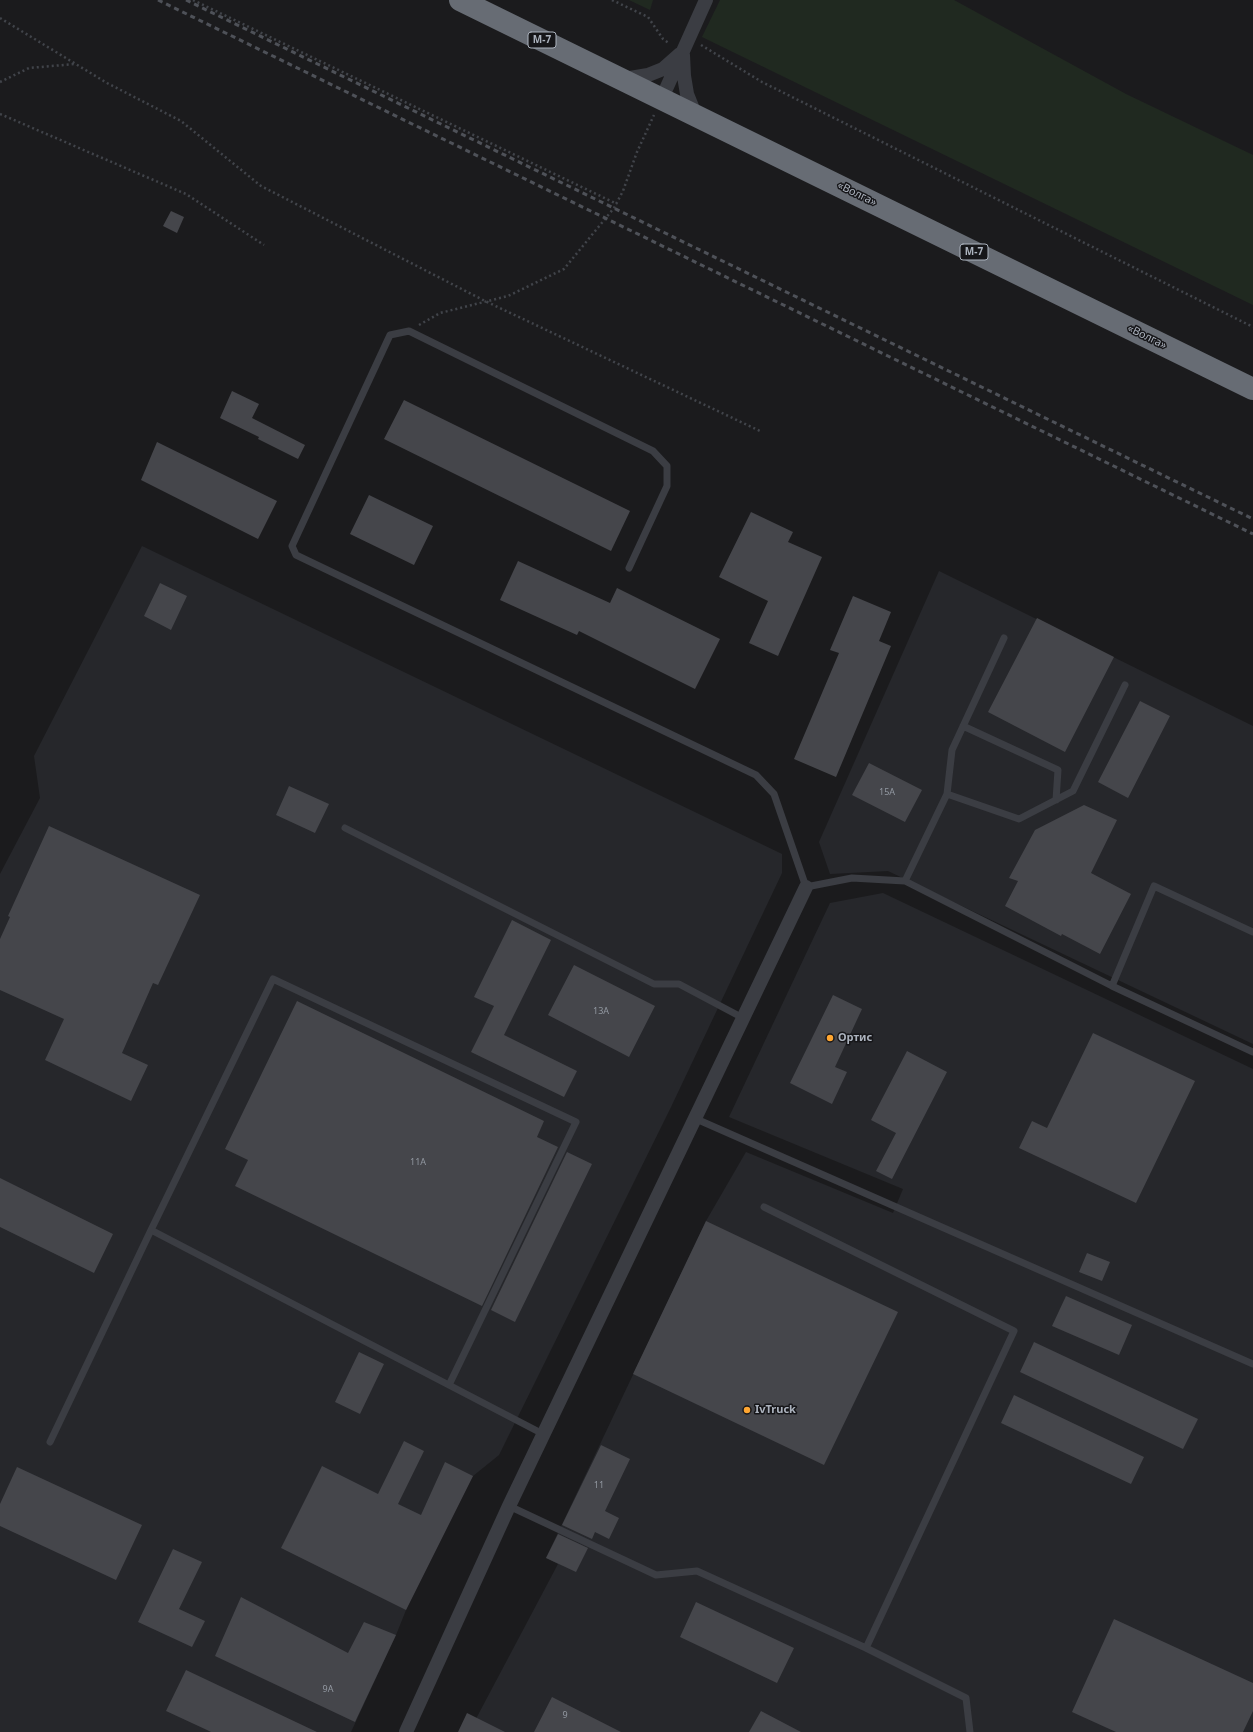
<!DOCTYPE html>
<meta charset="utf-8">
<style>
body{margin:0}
canvas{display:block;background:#1b1b1d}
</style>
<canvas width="1253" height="1732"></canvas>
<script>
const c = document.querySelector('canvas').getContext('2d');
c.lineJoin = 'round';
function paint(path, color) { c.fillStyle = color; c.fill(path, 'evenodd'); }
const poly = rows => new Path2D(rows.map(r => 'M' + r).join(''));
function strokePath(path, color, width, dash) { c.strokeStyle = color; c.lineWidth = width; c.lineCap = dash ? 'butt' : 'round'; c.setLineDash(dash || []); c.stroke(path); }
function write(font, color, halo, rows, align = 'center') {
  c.font = font + ' "Noto Sans",sans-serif'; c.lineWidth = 3; c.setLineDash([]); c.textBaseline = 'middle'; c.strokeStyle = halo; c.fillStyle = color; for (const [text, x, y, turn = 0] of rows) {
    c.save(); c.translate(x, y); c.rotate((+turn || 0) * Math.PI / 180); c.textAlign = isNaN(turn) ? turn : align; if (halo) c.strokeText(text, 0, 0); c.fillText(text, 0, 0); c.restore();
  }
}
const built = poly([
 [142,546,782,854,782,873,671,1107,499,1455,473,1476,406,1610,396,1635,351,1732,0,1732,0,874,40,798,34,756],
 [939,571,1253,726,1253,1044,888,871,830,874,819,842],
 [883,893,1253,1069,1253,1732,469,1732,558,1564,546,1558,706,1221,746,1152,893,1213,903,1189,729,1117,830,903]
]);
const green = poly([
 [629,0,653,0,650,10],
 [720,0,954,0,1126,94,1253,155,1253,305,702,37]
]);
const building = poly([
 [171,211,184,217,177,233,163,226],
 [232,391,259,404,252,418,305,445,298,459,258,439,259,437,220,418],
 [404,400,630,511,611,551,384,439],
 [157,442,277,501,258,539,141,480],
 [369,495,433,526,414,565,350,534],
 [751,512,793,532,788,542,822,557,778,656,749,643,768,601,719,577],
 [518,561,610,603,617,588,720,639,695,689,579,631,577,635,500,600],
 [160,583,187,596,171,630,144,616],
 [853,596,891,612,879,641,891,646,836,777,794,759,839,653,830,650],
 [1037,618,1114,657,1065,752,988,712],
 [1140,701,1170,716,1128,798,1098,782],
 [869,763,922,790,905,822,852,795],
 [289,786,329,804,315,833,276,815],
 [1084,805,1117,820,1091,873,1131,894,1100,954,1062,934,1061,936,1005,906,1018,881,1009,878,1035,830],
 [49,826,200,895,158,985,153,983,122,1053,148,1065,131,1101,45,1060,64,1019,0,990,0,939,10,917,8,916],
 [512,920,551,940,504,1035,577,1071,564,1097,471,1052,494,1006,474,997],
 [574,965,655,1006,629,1057,548,1015],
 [833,995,862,1009,835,1067,847,1072,832,1104,790,1083],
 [297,1001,544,1121,537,1137,558,1147,482,1306,235,1186,248,1160,225,1149],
 [1093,1033,1195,1081,1136,1203,1019,1148,1032,1121,1047,1128],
 [907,1051,947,1072,892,1179,876,1171,896,1133,871,1120],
 [567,1152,592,1164,515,1322,491,1310],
 [0,1178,113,1234,94,1273,0,1227],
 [706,1221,898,1312,824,1465,633,1374],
 [1087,1253,1110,1262,1102,1281,1079,1272],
 [1066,1296,1132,1325,1119,1355,1052,1326],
 [1034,1342,1198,1419,1183,1449,1020,1372],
 [359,1352,384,1364,360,1414,335,1402],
 [1014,1395,1144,1457,1131,1484,1001,1423],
 [404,1441,424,1451,398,1504,421,1515,445,1462,473,1476,406,1610,281,1548,322,1466,378,1494],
 [601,1445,630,1459,605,1511,619,1518,609,1539,595,1532,592,1539,562,1525],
 [17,1467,142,1525,116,1580,0,1526,0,1504],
 [558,1534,588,1548,576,1572,546,1558],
 [173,1549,202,1562,179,1609,205,1621,192,1647,138,1622],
 [241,1597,348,1653,364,1622,396,1635,355,1722,215,1656],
 [696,1602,794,1648,777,1683,680,1637],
 [1114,1619,1253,1683,1253,1711,1243,1732,1116,1732,1072,1712],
 [186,1670,317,1732,211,1732,207,1730,166,1711],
 [552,1697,621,1732,534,1732],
 [761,1711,801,1732,749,1732],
 [467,1713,505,1732,458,1732]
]);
const path = poly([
 [193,0,617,204],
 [612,0,648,17,663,39,670,44],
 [0,18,107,83,181,121,261,186,485,301,760,431],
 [701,45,762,82,1253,327],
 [0,82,29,68,75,64],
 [0,114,186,194,264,245],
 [419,325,440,313,508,296,564,269,614,208,623,191,637,152,654,115]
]);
const lane = poly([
 [629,568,667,486,667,466,653,451,409,331,390,335,292,546,296,555,756,775,774,794,806,887,852,878,905,881,1112,986,1253,1052],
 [963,726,1058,770,1056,800],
 [947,794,1019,819,1073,791,1125,685],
 [345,828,654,984,679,984,743,1018],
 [905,881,947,794,952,750,1004,638],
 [1112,986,1154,886,1253,932],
 [694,1118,1253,1364],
 [764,1207,1014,1331,866,1648],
 [151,1230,273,979,576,1122,449,1385],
 [50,1442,151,1230,543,1434],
 [509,1506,656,1575,697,1571,866,1648,966,1698,970,1732]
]);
const street = poly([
 [683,55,684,76,687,94,695,114],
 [624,79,648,75,663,69,680,54],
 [662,98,706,0],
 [406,1732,509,1506,806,887]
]);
const highway = poly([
 [460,0,1253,389]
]);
const rail = poly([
 [158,0,1253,534],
 [186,0,1253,519]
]);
const markers = [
 [830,1038,4,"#ffa631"],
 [747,1410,4,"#ffa631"]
];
const numberNames = [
 ["15А",887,792],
 ["13А",601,1011],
 ["11А",418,1162],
 ["11",599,1485],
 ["9А",328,1689],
 ["9",565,1715]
];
const shields = [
 [542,40,28],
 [974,252,28]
];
const shieldNames = [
 ["М-7",542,40],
 ["М-7",974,252]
];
const streetNames = [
 ["«Волга»",857,194,26],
 ["«Волга»",1147,337,26]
];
const poiNames = [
 ["Ортис",838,1038],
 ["IvTruck",755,1410]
];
paint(built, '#26272b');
paint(green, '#202920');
paint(building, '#45464b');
strokePath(path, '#41444a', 2.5, [2, 3]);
strokePath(lane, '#3b3d43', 7);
strokePath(street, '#3b3d43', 14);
strokePath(highway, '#676c74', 22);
strokePath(rail, '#4e5158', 3, [5, 4]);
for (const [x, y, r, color] of markers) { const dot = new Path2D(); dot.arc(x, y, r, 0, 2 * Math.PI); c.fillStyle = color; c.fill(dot); strokePath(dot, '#161619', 1.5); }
write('9px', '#9298a1', null, numberNames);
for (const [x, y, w] of shields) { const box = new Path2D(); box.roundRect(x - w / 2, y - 8, w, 16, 3); c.fillStyle = '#161619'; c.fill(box); strokePath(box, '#acb3be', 1); }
write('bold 10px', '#acb3be', null, shieldNames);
write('11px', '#acb3be', '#161619', streetNames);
write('bold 11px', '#acb3be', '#161619', poiNames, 'left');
</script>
